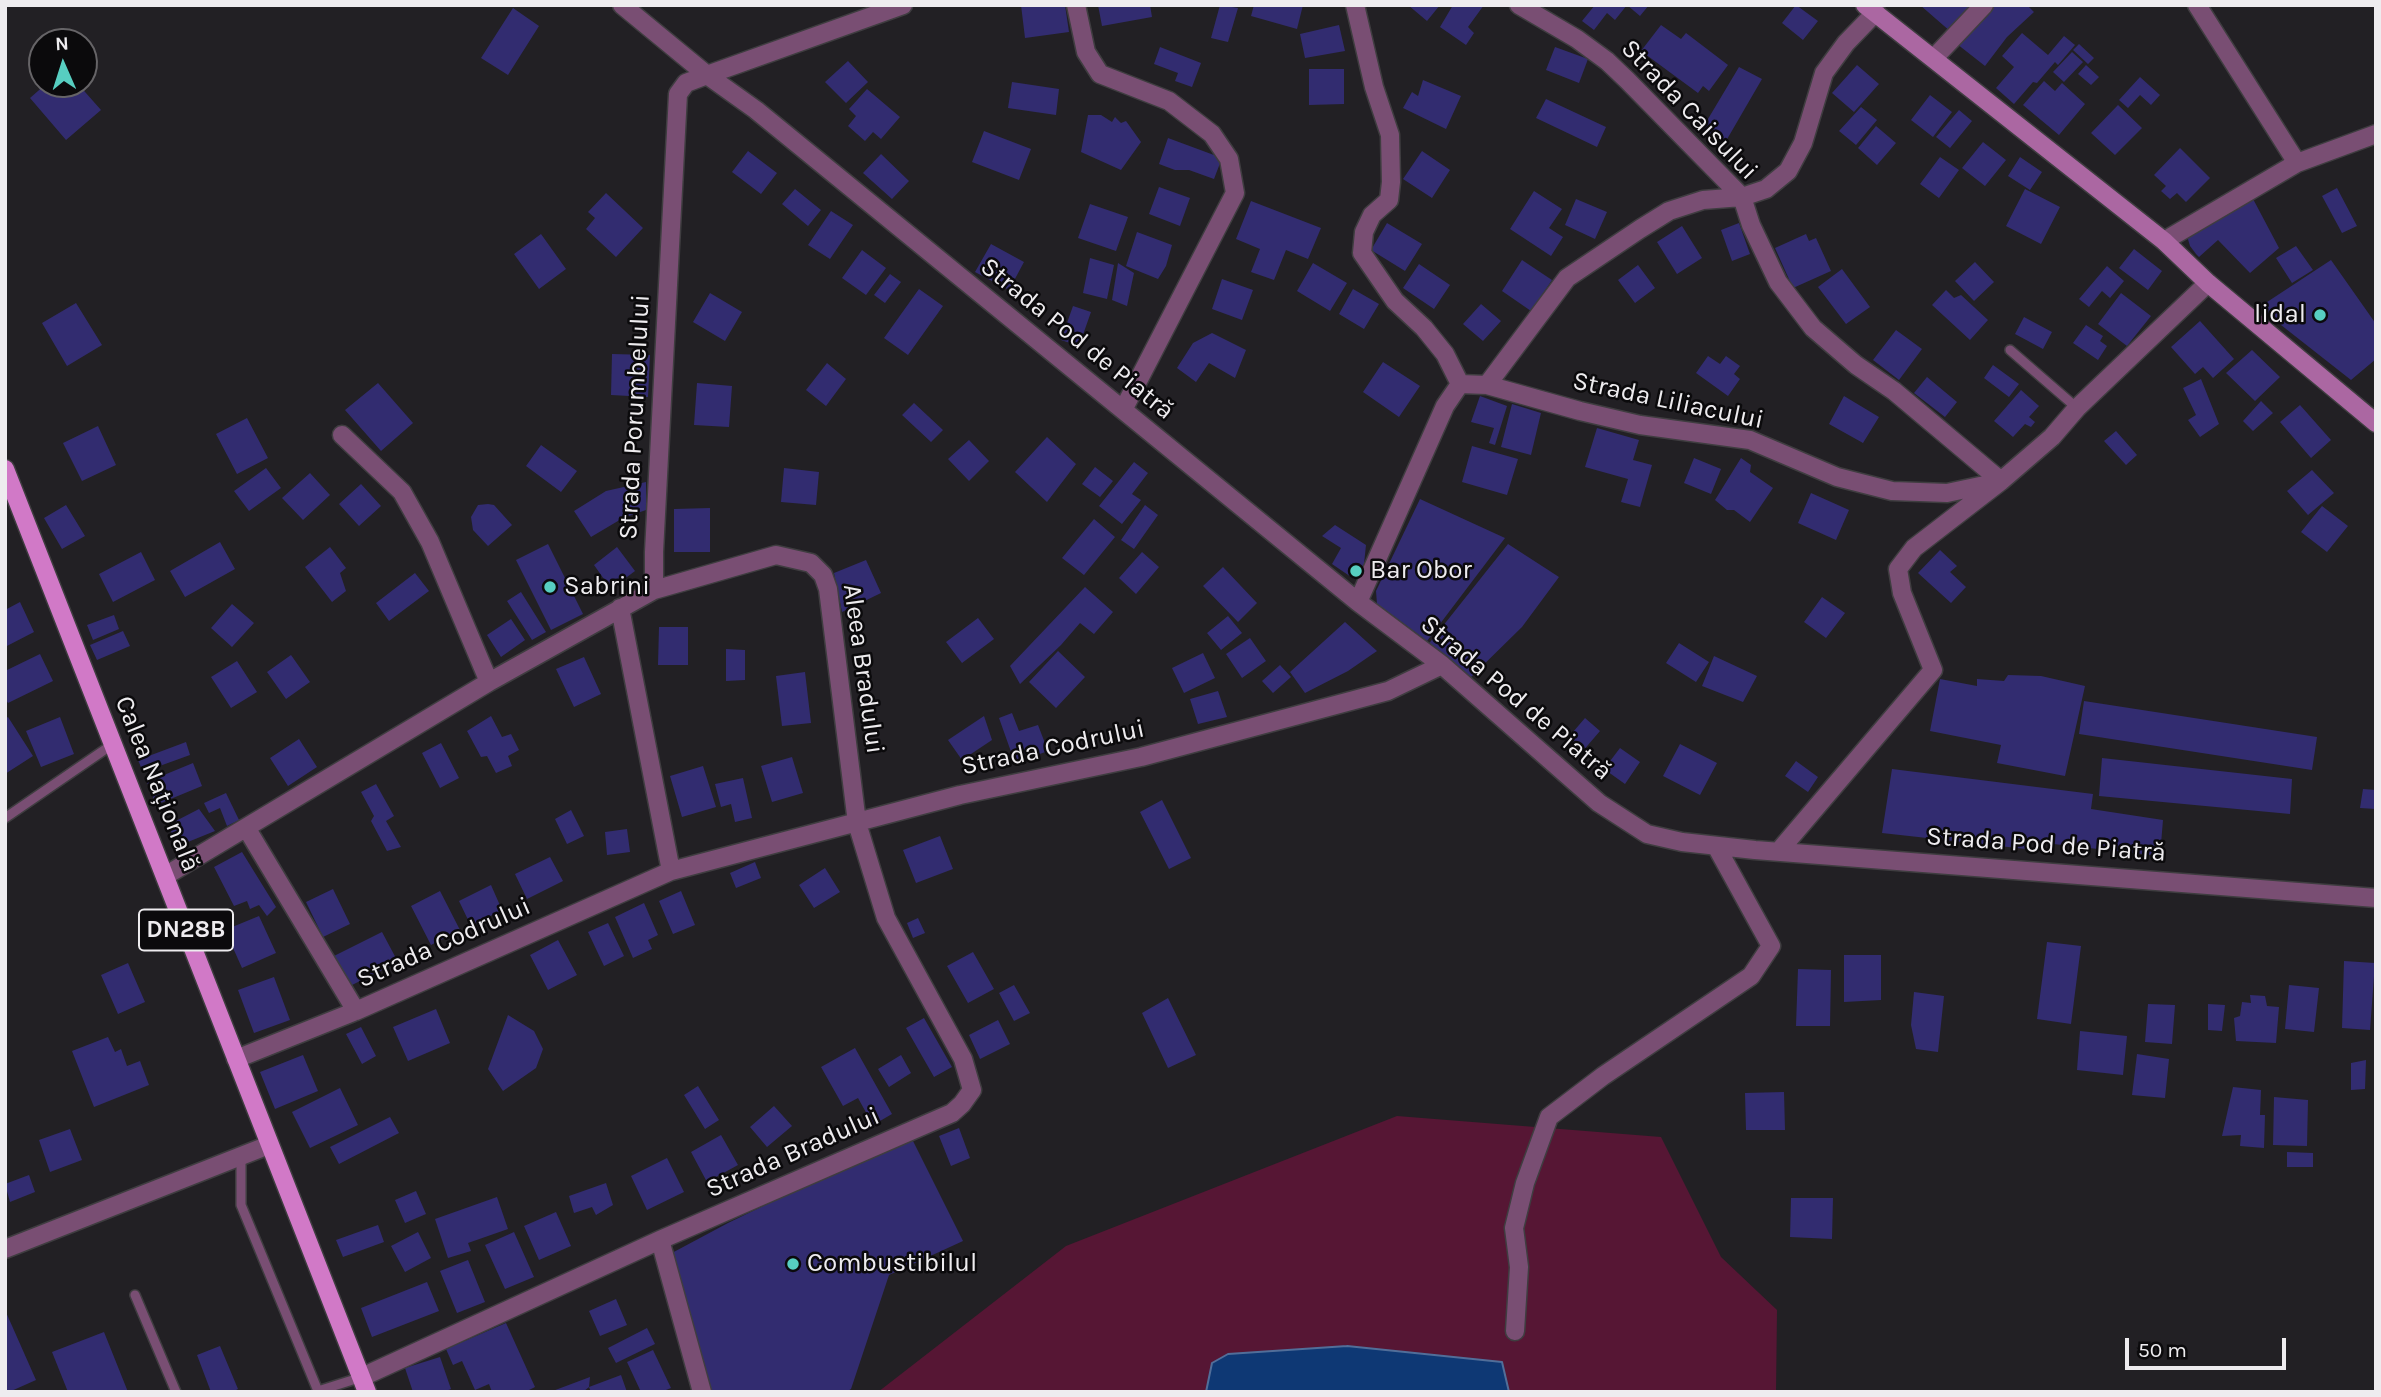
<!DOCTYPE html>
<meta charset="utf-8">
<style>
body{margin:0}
#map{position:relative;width:2381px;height:1397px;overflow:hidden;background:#222024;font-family:Karla,sans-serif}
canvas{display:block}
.frame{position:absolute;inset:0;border:7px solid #eeecef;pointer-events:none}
.north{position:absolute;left:28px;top:28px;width:70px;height:70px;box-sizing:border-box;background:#0b0a0c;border:2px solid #666467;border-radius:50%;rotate:357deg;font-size:19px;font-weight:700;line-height:28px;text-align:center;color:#eeecef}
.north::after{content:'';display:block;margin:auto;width:24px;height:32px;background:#57cec1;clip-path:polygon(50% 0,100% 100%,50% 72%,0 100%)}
.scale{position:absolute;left:2125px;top:1338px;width:161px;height:32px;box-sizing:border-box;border:4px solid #eeecef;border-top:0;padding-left:9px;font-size:21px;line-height:24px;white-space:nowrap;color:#eeecef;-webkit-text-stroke:5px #0b0a0c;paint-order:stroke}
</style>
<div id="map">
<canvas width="2381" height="1397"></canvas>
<div class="frame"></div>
<div class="north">N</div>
<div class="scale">50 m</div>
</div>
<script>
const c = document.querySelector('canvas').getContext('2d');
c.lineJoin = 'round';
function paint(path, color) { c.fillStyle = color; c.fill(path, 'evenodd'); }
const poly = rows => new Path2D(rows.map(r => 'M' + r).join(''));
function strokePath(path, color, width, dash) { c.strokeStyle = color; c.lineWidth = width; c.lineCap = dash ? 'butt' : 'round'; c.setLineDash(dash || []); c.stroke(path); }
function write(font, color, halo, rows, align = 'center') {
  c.font = font + ' Karla,sans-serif'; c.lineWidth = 5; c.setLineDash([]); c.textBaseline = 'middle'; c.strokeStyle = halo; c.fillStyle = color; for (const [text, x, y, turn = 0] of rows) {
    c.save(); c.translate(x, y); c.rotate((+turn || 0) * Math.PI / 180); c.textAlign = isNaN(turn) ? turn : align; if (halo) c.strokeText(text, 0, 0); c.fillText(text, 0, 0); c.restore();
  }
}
const green = poly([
 [1397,1116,1661,1137,1721,1257,1777,1310,1776,1392,878,1392,1066,1246]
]);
const water = poly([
 [1347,1346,1502,1362,1509,1392,1206,1392,1212,1363,1228,1354,1347,1346]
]);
const building = poly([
 [1021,5,1065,5,1069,32,1025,38],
 [1098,5,1150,5,1152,17,1102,26],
 [1220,5,1238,8,1228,42,1211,38],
 [1254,5,1303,5,1297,29,1251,16],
 [1408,5,1440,5,1427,21],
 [1453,5,1484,5,1468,27,1474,33,1466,45,1440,27],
 [1595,5,1627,5,1615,20,1607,13,1594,30,1582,21],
 [1627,5,1649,5,1640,16],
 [1796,5,1818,21,1803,40,1782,23],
 [1920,5,1971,5,1973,7,1951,32],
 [1992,5,2017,7,2027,5,2034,12,2007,37,1985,66,1957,44],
 [513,8,539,26,508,75,481,58],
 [1339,25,1345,51,1305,58,1300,34],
 [1661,25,1681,39,1686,33,1728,65,1709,91,1703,86,1698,93,1641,51],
 [2022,33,2048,55,2064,36,2075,45,2058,65,2055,62,2037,83,2033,82,2014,104,1996,88,2014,67,2002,56],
 [2079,44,2094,58,2088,64,2073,50],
 [1160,47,1201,63,1192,87,1175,81,1178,73,1154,64],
 [1555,47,1588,59,1579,83,1546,70],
 [2072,52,2083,62,2064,82,2053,72],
 [848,61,868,82,846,103,825,82],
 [1857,65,1879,84,1854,112,1832,93],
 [2086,65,2099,77,2091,85,2078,74],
 [1739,67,1762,79,1726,141,1702,129],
 [1309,69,1344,69,1344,104,1309,105],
 [2140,77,2160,95,2151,105,2140,95,2128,108,2119,100],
 [1423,80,1461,96,1446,129,1403,108,1412,92,1418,96],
 [2044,81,2055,91,2062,83,2085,104,2059,135,2023,105],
 [1012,82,1059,89,1056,115,1008,108],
 [46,84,78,84,101,110,66,140,30,98],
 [867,89,900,117,881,139,873,132,865,141,848,126,856,116,849,109],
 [1930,95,1952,112,1933,137,1911,120],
 [1546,99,1606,127,1597,147,1536,118],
 [2118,105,2142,128,2115,155,2091,133],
 [1861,107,1877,120,1856,145,1839,131],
 [1959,110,1972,121,1950,148,1936,137],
 [1088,115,1101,115,1112,122,1115,117,1121,123,1126,121,1141,142,1121,170,1081,152],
 [1876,126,1896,143,1877,165,1858,148],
 [984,131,1031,149,1019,180,972,162],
 [1168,138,1222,158,1214,179,1189,170,1175,170,1159,164],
 [1983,142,2006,160,1985,186,1962,168],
 [2180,148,2210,178,2186,202,2177,193,2170,199,2161,191,2166,186,2154,175],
 [748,151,777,173,761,194,732,172],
 [1422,151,1450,170,1432,198,1403,179],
 [881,154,909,181,892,199,863,173],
 [1940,157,1959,170,1939,198,1920,184],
 [2020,157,2042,172,2030,190,2008,176],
 [1159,187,1190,198,1180,226,1149,214],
 [2337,188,2357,226,2342,233,2322,196],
 [795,189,821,210,808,226,782,204],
 [2025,189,2060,207,2041,244,2006,226],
 [1534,191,1562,209,1549,228,1563,237,1551,256,1510,229],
 [606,193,643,228,616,257,586,229,595,218,588,212],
 [2252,197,2279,248,2250,273,2218,240,2199,257,2196,254,2190,246,2187,236],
 [1576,199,1607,212,1595,239,1565,225],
 [1251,201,1321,228,1308,259,1286,250,1274,280,1251,272,1260,249,1236,239],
 [1090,204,1128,217,1116,251,1078,238],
 [831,211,853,225,830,259,808,245],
 [1387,223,1422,244,1405,271,1371,250],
 [1739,223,1750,254,1732,261,1721,230],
 [1682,226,1702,258,1677,274,1657,242],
 [1137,232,1172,245,1166,266,1158,279,1126,266],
 [541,234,566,269,539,289,514,254],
 [1806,234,1809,241,1816,238,1831,271,1793,288,1775,248],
 [991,244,1024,262,1009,290,975,272],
 [2296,246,2313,270,2292,283,2276,258],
 [2134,249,2162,271,2148,290,2119,268],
 [862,250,886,268,866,295,842,278],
 [1090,258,1114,265,1107,299,1083,293],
 [1522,260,1552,280,1531,311,1502,291],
 [2331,260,2376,324,2376,359,2351,380,2281,325,2261,306],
 [1975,262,1994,282,1974,301,1955,281],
 [1118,263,1134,273,1127,306,1112,300],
 [1313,263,1347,283,1330,311,1297,291],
 [1419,264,1450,285,1434,309,1403,288],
 [1638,265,1655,288,1635,303,1618,280],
 [2107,266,2124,281,2110,298,2102,291,2089,307,2079,299],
 [1842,269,1870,307,1846,324,1818,287],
 [890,274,901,282,885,303,874,295],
 [1222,279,1253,290,1242,320,1212,309],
 [919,289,943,306,908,355,884,338],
 [1353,289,1379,304,1364,329,1339,314],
 [1946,290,1954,298,1961,295,1988,320,1970,340,1932,305],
 [710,293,742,312,725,341,693,322],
 [2121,293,2151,316,2127,346,2098,324],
 [76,303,102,345,67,366,42,323],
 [1481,304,1501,321,1483,341,1463,324],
 [1073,306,1091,312,1079,346,1061,340],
 [2024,317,2052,332,2043,349,2015,334],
 [2200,321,2234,359,2213,378,2203,367,2195,374,2171,347],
 [2086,325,2103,336,2100,341,2107,346,2098,360,2073,343],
 [1896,330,1922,349,1899,380,1873,360],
 [1212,333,1246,350,1235,378,1209,363,1196,382,1177,368,1193,343],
 [2252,350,2280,377,2255,401,2226,373],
 [612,354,650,355,648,397,611,395],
 [1708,356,1720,364,1726,356,1740,366,1734,374,1740,379,1728,396,1696,373],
 [1383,362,1420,386,1399,417,1363,392],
 [827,363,846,379,826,406,806,390],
 [1993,365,2019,384,2009,397,1984,378],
 [1927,377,1957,402,1945,417,1914,393],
 [2201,379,2219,424,2200,437,2188,420,2196,415,2183,388],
 [378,383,413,423,381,451,345,410],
 [697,383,732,386,729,427,694,425],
 [2021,390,2039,406,2029,417,2035,422,2031,427,2025,424,2013,437,1994,421],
 [1480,396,1507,406,1495,445,1489,443,1494,428,1471,422],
 [1844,396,1879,417,1863,443,1829,424],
 [2261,401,2273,413,2253,431,2243,421],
 [914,403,943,430,931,442,902,415],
 [1512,404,1541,413,1531,455,1501,447],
 [2300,405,2331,440,2311,458,2280,422],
 [247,418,268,458,237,474,216,434],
 [98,426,116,465,82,481,63,443],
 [1597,428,1639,440,1633,460,1652,465,1640,507,1621,502,1628,479,1585,467],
 [2116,431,2137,455,2126,465,2104,441],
 [1047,437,1076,464,1047,502,1015,472],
 [969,440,989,461,969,481,948,459],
 [541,445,577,471,561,492,526,466],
 [1472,446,1518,459,1507,495,1462,482],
 [1694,458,1721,469,1711,494,1684,483],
 [1741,458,1751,465,1750,472,1773,488,1750,522,1734,510,1727,510,1715,500],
 [1134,462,1148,473,1132,494,1141,500,1122,524,1099,506],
 [1095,467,1113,481,1100,497,1082,484],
 [266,468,281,488,249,511,234,491],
 [784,468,819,472,816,505,781,502],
 [2312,470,2334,493,2308,515,2287,491],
 [310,473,330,495,303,520,282,498],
 [646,482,646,510,623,518,591,537,574,511,606,491],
 [361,484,381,506,359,526,339,504],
 [1811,493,1849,510,1836,540,1798,523],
 [1420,499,1505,538,1427,641,1377,604,1376,591],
 [488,504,494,505,512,525,488,546,473,530,471,517,478,505],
 [66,505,85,536,62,549,44,518],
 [1145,505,1158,515,1134,549,1121,540],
 [2322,506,2348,526,2327,552,2301,532],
 [710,508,710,552,674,552,674,509],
 [1094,519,1115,537,1084,575,1062,558],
 [1335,525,1366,545,1364,564,1354,579,1332,564,1341,548,1322,536],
 [220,542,235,569,185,597,170,571],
 [548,544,583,614,551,630,516,560],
 [1508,544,1559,577,1522,627,1468,680,1427,646],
 [330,547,346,568,340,573,346,591,332,602,305,567],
 [617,547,635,571,611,589,594,565],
 [1940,550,1957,566,1950,572,1966,587,1951,603,1918,573],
 [141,552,155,580,113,602,99,574],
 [1142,552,1159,567,1136,594,1119,578],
 [866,560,881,593,842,612,834,573],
 [1223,567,1257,603,1238,622,1203,586],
 [415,573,429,591,389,621,376,603],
 [1085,587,1113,612,1094,634,1080,623,1061,645,1020,684,1010,666],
 [521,592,546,632,532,640,507,601],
 [1822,597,1845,613,1826,638,1804,622],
 [20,602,34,632,5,647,5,610],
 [232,604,254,623,232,647,211,628],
 [114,615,119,629,93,640,87,625],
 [1228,616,1242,633,1221,650,1207,633],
 [978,618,994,639,962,663,946,642],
 [511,619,525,640,501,657,487,635],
 [1345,622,1377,651,1348,671,1305,693,1290,672],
 [659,627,688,627,688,665,658,665],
 [123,631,130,646,97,660,90,645],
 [1250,638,1266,661,1242,678,1226,654],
 [1679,643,1709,662,1696,682,1666,663],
 [726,649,745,650,745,680,726,681],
 [1058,651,1085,677,1056,708,1029,682],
 [1203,653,1215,678,1184,693,1172,668],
 [40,654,53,681,8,703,5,698,5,671],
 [291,655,310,682,286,699,267,672],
 [1714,656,1757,676,1743,702,1702,686],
 [584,657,601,694,574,707,556,669],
 [237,661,257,692,231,708,211,677],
 [1280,665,1291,677,1273,693,1262,681],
 [805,672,811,723,782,726,776,676],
 [2008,675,2041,676,2085,686,2065,776,1997,763,2001,745,1930,731,1940,679,1977,686,1977,679,2004,681],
 [1218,691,1227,717,1198,724,1190,699],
 [2084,701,2317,737,2312,770,2079,734],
 [1012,713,1019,731,1038,725,1048,751,1015,763,999,718],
 [491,716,502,737,511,734,519,750,508,756,512,766,496,773,487,756,481,757,467,731],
 [984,716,992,740,962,760,948,740],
 [8,717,33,756,5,774,5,735,7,734,5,719],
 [60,717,74,754,41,767,26,731],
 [1585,718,1600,731,1582,752,1567,739],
 [299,739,317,767,288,786,270,758],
 [186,742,190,755,143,772,138,760],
 [441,743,459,778,440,788,422,753],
 [1680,744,1717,763,1700,795,1663,776],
 [1620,748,1640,762,1625,784,1604,769],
 [792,757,803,793,772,802,761,766],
 [2102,758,2292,779,2290,814,2099,796],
 [1796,761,1818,777,1808,792,1785,776],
 [193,763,202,786,156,805,147,782],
 [703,766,716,807,682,817,670,776],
 [1892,769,2093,794,2091,809,2163,820,2160,856,2027,841,2026,849,1882,833],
 [743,778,752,818,735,822,731,804,721,807,715,784],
 [376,784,394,816,386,821,401,847,387,851,371,821,374,816,361,792],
 [2363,789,2376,790,2376,809,2360,808],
 [226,793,239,820,227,826,220,808,209,813,204,803],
 [1162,800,1191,858,1169,869,1140,812],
 [199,809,215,831,178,846,168,825],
 [571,810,584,836,567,844,555,819],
 [627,829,630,852,607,855,605,832],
 [940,836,953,869,916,883,903,850],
 [242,852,276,907,267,916,259,905,250,909,247,901,234,906,214,867],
 [550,857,563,881,527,899,515,874],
 [755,862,761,878,736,888,730,873],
 [825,868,840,892,814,908,799,885],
 [491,885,502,910,471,926,459,901],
 [333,889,350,924,323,937,306,902],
 [440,891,460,930,431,945,411,906],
 [681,891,695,925,673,934,659,901],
 [644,903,658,935,648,940,652,949,633,958,615,917],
 [259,916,276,953,242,968,225,930],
 [918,918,925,933,913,938,907,923],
 [608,923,624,956,604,966,588,932],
 [382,932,398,962,350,986,334,956],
 [558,940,577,975,548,990,530,955],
 [2047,942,2081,946,2071,1024,2037,1019],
 [973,952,994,989,968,1003,947,966],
 [1844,955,1881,955,1881,1000,1844,1002],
 [2344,961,2375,963,2370,1030,2342,1028],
 [128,963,145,1002,118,1014,101,975],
 [1798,969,1831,970,1830,1026,1796,1026],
 [274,977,290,1020,254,1033,238,990],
 [1014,985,1030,1013,1014,1021,999,993],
 [2289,985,2319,988,2314,1032,2285,1029],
 [1914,992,1944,996,1938,1052,1916,1049,1911,1025],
 [2250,995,2265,996,2267,1006,2279,1007,2276,1043,2236,1041,2234,1018,2240,1016,2242,1002,2251,1003],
 [1168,998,1196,1055,1168,1068,1142,1013],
 [2148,1004,2175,1005,2172,1044,2145,1042],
 [2208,1004,2225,1005,2222,1031,2208,1030],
 [436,1009,450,1043,408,1061,393,1027],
 [508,1015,534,1031,543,1049,536,1068,503,1091,488,1069],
 [924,1018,952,1067,934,1077,906,1028],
 [998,1020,1010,1044,980,1059,969,1035],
 [361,1027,376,1056,362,1064,346,1034],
 [2080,1031,2127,1036,2123,1075,2077,1070],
 [108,1037,115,1052,121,1049,127,1066,140,1061,149,1085,94,1107,72,1051],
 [855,1048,892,1114,873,1125,858,1098,843,1106,821,1067],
 [2137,1054,2169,1059,2165,1098,2132,1095],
 [303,1055,318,1091,275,1109,260,1072],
 [901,1055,911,1073,889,1087,878,1069],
 [2366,1060,2365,1089,2351,1090,2351,1063],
 [698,1086,719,1120,705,1129,684,1095],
 [2233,1087,2261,1090,2260,1115,2265,1115,2264,1148,2240,1146,2241,1135,2222,1136],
 [340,1088,358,1125,310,1148,292,1112],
 [1784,1092,1785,1130,1746,1130,1745,1093],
 [2274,1097,2308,1100,2307,1146,2273,1145],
 [774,1106,792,1126,767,1147,750,1127],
 [390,1117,399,1133,339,1164,330,1147],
 [959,1128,970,1158,951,1166,939,1136],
 [70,1129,82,1160,50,1172,39,1140],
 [721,1135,738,1165,707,1182,691,1152],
 [910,1135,963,1241,889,1275,851,1389,846,1392,712,1392,670,1254,728,1223],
 [2287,1152,2313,1153,2313,1167,2287,1167],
 [667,1158,684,1192,647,1210,631,1176],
 [29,1175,35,1192,10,1202,5,1184],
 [606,1183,613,1205,596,1215,592,1207,574,1213,569,1196],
 [416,1191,426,1214,405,1223,395,1200],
 [497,1197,508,1229,468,1243,471,1251,448,1258,435,1219],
 [1791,1198,1833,1198,1832,1239,1790,1237],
 [556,1212,571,1246,539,1260,524,1226],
 [378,1225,384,1242,343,1257,336,1240],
 [418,1232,431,1258,405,1272,391,1246],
 [514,1232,534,1277,505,1289,485,1245],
 [468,1260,485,1302,457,1313,440,1271],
 [427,1282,439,1311,372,1337,361,1308],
 [616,1299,627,1325,600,1336,589,1311],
 [5,1310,36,1380,9,1392,5,1392],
 [506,1323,535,1387,525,1392,492,1392,489,1384,475,1390,462,1361,453,1365,446,1349],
 [647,1328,655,1344,616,1363,608,1348],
 [104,1332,128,1392,68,1392,52,1352],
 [220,1346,238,1389,232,1392,211,1392,197,1355],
 [653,1350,671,1388,661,1392,641,1392,627,1362],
 [440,1357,451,1389,444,1392,413,1392,405,1368],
 [621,1375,627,1392,591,1392,589,1387],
 [590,1377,589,1387,583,1392,550,1392]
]);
const lane = poly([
 [2010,350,2077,408],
 [5,818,113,744],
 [241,1156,241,1205,318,1391,362,1377],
 [135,1295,176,1392]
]);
const street = poly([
 [622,5,707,75,756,110,1358,602,1442,665,1599,803,1647,834,1682,842,1755,850,2376,898],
 [1076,5,1086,52,1100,74,1169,101,1212,134,1229,159,1235,193,1123,410],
 [1355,5,1374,87,1390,135,1391,182,1389,200,1372,215,1364,232,1362,253,1395,301,1424,328,1445,354,1460,384],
 [1519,5,1577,39,1607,61,1627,80,1742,197,1751,225,1778,282,1813,328,1856,365,1894,391,2001,481],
 [2197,5,2297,163],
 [1934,58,1984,5],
 [2164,241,2297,163,2376,134],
 [1487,385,1580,411,1640,425,1750,440,1837,477,1892,491,1947,493,1994,483],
 [342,435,402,492,430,542,489,682],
 [1358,602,1445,406,1460,384,1487,385,1567,278,1640,229,1669,211,1703,200,1742,197,1766,189,1788,171,1803,143,1824,73,1846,43,1876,12],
 [620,608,671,871],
 [247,829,356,1011],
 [1779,851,1933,670,1902,593,1898,569,1914,548,2001,481,2052,437,2077,408,2208,283],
 [165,876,489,682,654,590,654,552,678,94,686,83,707,75,903,5],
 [236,1059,356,1011,671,871,960,795,1141,757,1388,691,1442,665],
 [660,1240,702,1392],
 [5,1249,269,1145],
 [1515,1331,1519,1267,1514,1228,1525,1183,1549,1117,1603,1076,1751,976,1771,946,1716,846],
 [362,1377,660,1240,952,1113,962,1104,972,1090,963,1059,886,918,857,823,828,589,823,575,811,563,776,555,654,590]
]);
const secondary = poly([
 [1865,5,2164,241,2208,283,2376,423]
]);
const primary = poly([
 [5,469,367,1392]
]);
const markers = [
 [2320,315,7,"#57cec1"],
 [1356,571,7,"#57cec1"],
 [550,587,7,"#57cec1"],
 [793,1264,7,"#57cec1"]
];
const shields = [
 [186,930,94]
];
const shieldNames = [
 ["DN28B",186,930]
];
const streetNames = [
 ["Strada Caisului",1689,110,46],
 ["Strada Pod de Piatră",1077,339,39],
 ["Strada Liliacului",1668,401,12],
 ["Strada Porumbelului",635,417,-87],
 ["Aleea Bradului",863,669,82],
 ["Strada Pod de Piatră",1516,698,40],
 ["Strada Codrului",1053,748,-12],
 ["Calea Națională",157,784,68],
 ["Strada Pod de Piatră",2046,845,4],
 ["Strada Codrului",444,943,-24],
 ["Strada Bradului",793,1153,-24]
];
const poiNames = [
 ["lidal",2306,315,"right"],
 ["Bar Obor",1370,571],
 ["Sabrini",564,587],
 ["Combustibilul",807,1264]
];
paint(green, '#561634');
paint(water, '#0e3874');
strokePath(water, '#516e99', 2);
paint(building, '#322c70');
strokePath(lane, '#3f3d40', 12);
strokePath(street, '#3f3d40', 21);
strokePath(secondary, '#3f3d40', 21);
strokePath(primary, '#3f3d40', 21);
strokePath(lane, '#794e73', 9);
strokePath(street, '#794e73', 18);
strokePath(secondary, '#ab67a2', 18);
strokePath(primary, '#d179c7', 18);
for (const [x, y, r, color] of markers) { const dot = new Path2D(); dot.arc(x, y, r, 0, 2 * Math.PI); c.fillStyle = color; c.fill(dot); strokePath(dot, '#0b0a0c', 2.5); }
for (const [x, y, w] of shields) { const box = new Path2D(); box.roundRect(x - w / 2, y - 20.5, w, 41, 5); c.fillStyle = '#0b0a0c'; c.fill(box); strokePath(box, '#eeecef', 2); }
write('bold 24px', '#eeecef', null, shieldNames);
write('26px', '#eeecef', '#0b0a0c', streetNames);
write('26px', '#eeecef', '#0b0a0c', poiNames, 'left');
</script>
